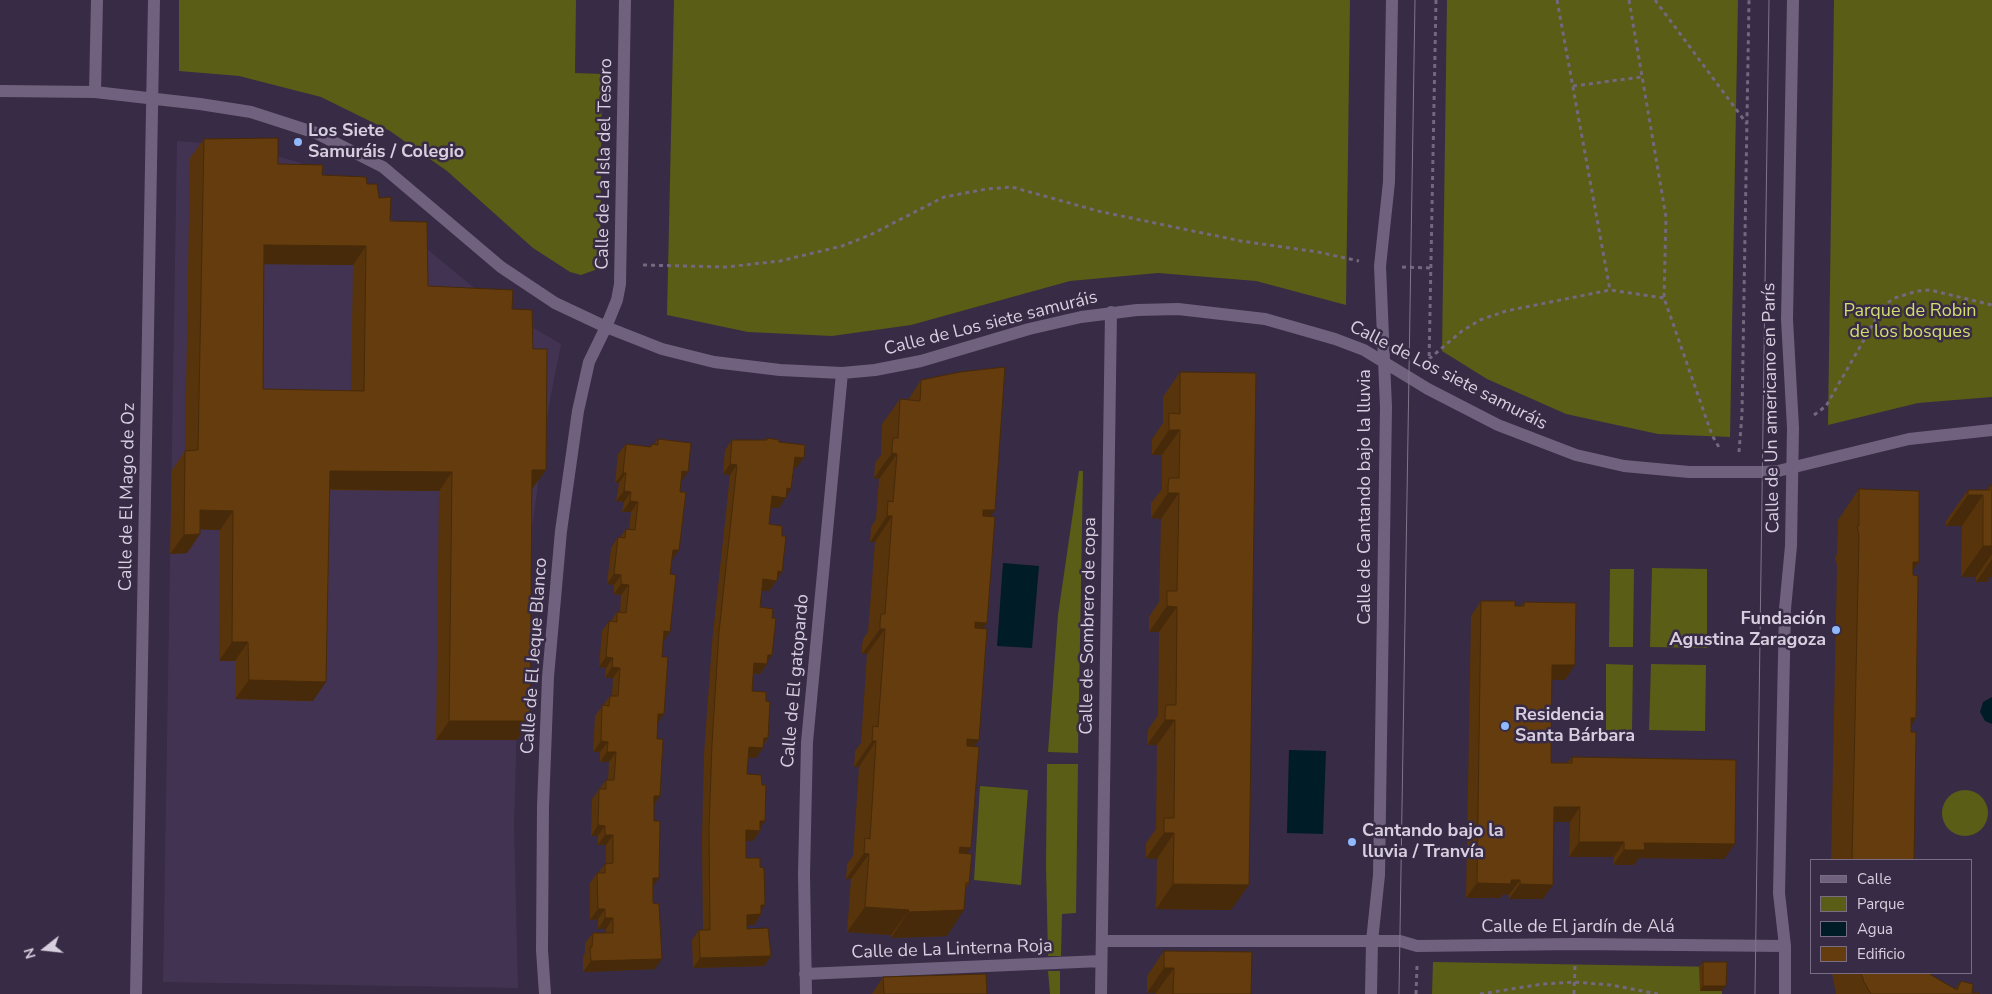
<!DOCTYPE html>
<meta charset="utf-8">
<style>
body{margin:0}
#map{position:relative;width:1992px;height:994px;overflow:hidden;background:#382b45;font-family:"Nunito Sans",sans-serif}
canvas{display:block}
.legend{position:absolute;left:1810px;top:859px;width:162px;height:115px;box-sizing:border-box;background:#382b45;border:1px solid #786d83;margin:0;padding:6px 9px;list-style:none;font-size:15px;color:#d7cfdf}
.legend li{display:flex;align-items:center;gap:10px;height:25px}
.legend b{width:25px;border:1px solid #786d83}
.north{position:absolute;left:20px;top:924px;width:50px;height:50px;-webkit-text-stroke:4px #382b45;paint-order:stroke;rotate:254deg;font-size:14px;font-weight:700;line-height:20px;text-align:center;color:#d7cfdf}
.north::after{content:'';display:block;margin:auto;width:18px;height:22px;background:#d7cfdf;clip-path:polygon(50% 0,100% 100%,50% 72%,0 100%)}
</style>
<div id="map">
<canvas width="1992" height="994"></canvas>
<ul class="legend">
<li><b style="height:6px;background:#70627e"></b>Calle</li>
<li><b style="height:14px;background:#595d16"></b>Parque</li>
<li><b style="height:14px;background:#001c26"></b>Agua</li>
<li><b style="height:14px;background:#653c0d"></b>Edificio</li>
</ul>
<div class="north">N</div>
</div>
<script>
const c = document.querySelector('canvas').getContext('2d');
c.lineJoin = 'round';
function paint(path, color) { c.fillStyle = color; c.fill(path, 'evenodd'); }
const poly = rows => new Path2D(rows.map(r => 'M' + r).join(''));
function strokePath(path, color, width, dash) { c.strokeStyle = color; c.lineWidth = width; c.lineCap = dash ? 'butt' : 'round'; c.setLineDash(dash || []); c.stroke(path); }
function write(font, color, halo, rows, align = 'center') {
  c.font = font + ' "Nunito Sans",sans-serif'; c.lineWidth = 5; c.setLineDash([]); c.textBaseline = 'middle'; c.strokeStyle = halo; c.fillStyle = color; for (const [text, x, y, turn = 0] of rows) {
    c.save(); c.translate(x, y); c.rotate((+turn || 0) * Math.PI / 180); c.textAlign = isNaN(turn) ? turn : align; if (halo) c.strokeText(text, 0, 0); c.fillText(text, 0, 0); c.restore();
  }
}
const built = poly([
 [177,141,241,146,298,162,320,172,368,200,496,306,561,344,549,405,532,528,517,718,514,824,518,988,163,982]
]);
const green = poly([
 [179,0,576,0,575,73,602,74,600,262,595,270,581,275,570,272,533,248,447,171,390,131,321,97,239,76,179,71],
 [674,0,1350,0,1346,305,1256,281,1158,273,1070,281,911,325,832,336,748,332,667,315],
 [1447,0,1738,0,1730,437,1658,434,1566,414,1487,379,1442,351],
 [1834,0,1992,0,1992,397,1918,403,1828,425],
 [1079,471,1083,471,1078,753,1048,752,1058,615],
 [1652,568,1707,569,1707,648,1650,647],
 [1610,569,1634,569,1633,647,1609,647],
 [1606,664,1633,665,1632,730,1606,730],
 [1651,664,1706,665,1705,731,1649,730],
 [1047,764,1078,764,1076,913,1062,914,1061,956,1048,956,1046,866],
 [980,786,1028,790,1021,885,974,880],
 '1942 813a23 23 0 1 1 46 0a23 23 0 1 1-46 0Z',
 [1433,962,1723,967,1722,994,1432,994],
 [1048,971,1060,971,1060,994,1050,994]
]);
const water = poly([
 [1003,563,1039,566,1032,648,997,646],
 [1992,697,1992,724,1985,721,1980,712,1983,702],
 [1289,750,1326,751,1323,834,1287,833]
]);
const path = poly([
 [1557,0,1610,290],
 [1629,0,1666,217,1664,298,1712,435,1720,449],
 [1655,0,1747,124],
 [1573,86,1642,77],
 [643,265,726,267,780,261,842,246,870,235,944,197,987,189,1012,187,1098,211,1169,226,1241,241,1318,252,1359,261],
 [1402,267,1431,268],
 [1429,359,1462,331,1480,320,1506,311,1610,290,1664,298],
 [1429,364,1436,0],
 [1814,415,1826,406,1884,305,1895,298,1917,291,1930,290,1992,305],
 [1739,452,1742,414,1749,0],
 [1416,994,1417,966],
 [1480,994,1543,984,1574,982,1611,985,1658,994],
 [1574,994,1575,965]
]);
const minor = poly([
 [0,91,95,92,200,104,251,112,316,133,383,167,501,267,555,303,606,327,662,349,714,362,780,370,842,373,875,370,921,361,1029,329,1081,317,1137,310,1178,309,1265,319,1335,339,1364,350,1428,389,1498,425,1576,455,1624,466,1689,472,1763,472,1778,471,1909,439,1992,430],
 [95,92,97,0],
 [1102,941,1400,941,1417,946,1575,944,1785,946],
 [805,974,1101,961],
 [136,994,154,0],
 [545,994,542,950,543,807,548,677,561,531,578,411,589,362,606,327,617,300,620,284,625,0],
 [806,994,804,874,807,742,842,373],
 [1101,994,1111,312],
 [1371,994,1372,941,1379,875,1386,407,1380,266,1389,182,1392,0],
 [1785,994,1785,946,1779,893,1785,609,1791,546,1793,428,1787,319,1793,0]
]);
const tram = poly([
 [1399,994,1415,0],
 [1755,994,1769,0]
]);
const wall = poly([
 [204,139,278,164,322,175,367,184,379,198,390,221,428,286,512,309,533,349,546,470,532,489,530,721,517,740,436,740,439,491,329,490,313,701,235,699,235,661,219,661,220,530,200,529,200,534,187,553,170,554,172,470,185,451,190,158],
 [264,264,353,265,351,391,263,389],
 [1180,372,1231,910,1156,909,1157,859,1146,858,1146,843,1156,829,1157,745,1147,745,1148,730,1158,715,1159,632,1149,632,1149,617,1159,602,1161,519,1151,518,1151,503,1162,489,1162,455,1152,455,1152,439,1163,423,1163,397],
 [921,380,990,517,967,854,969,883,966,888,947,936,891,938,891,935,847,932,851,879,846,879,847,864,853,856,859,767,854,767,855,751,861,743,867,654,862,654,862,647,863,639,868,632,875,542,870,542,871,527,876,519,879,479,874,478,875,463,881,455,882,424,900,399,908,400],
 [767,438,779,442,796,468,794,468,786,496,779,508,771,507,769,524,782,536,782,572,769,591,762,590,760,607,768,662,767,664,760,674,754,674,752,691,766,701,768,738,756,758,748,757,747,774,760,827,760,831,753,841,746,841,746,858,761,910,761,914,754,925,747,925,747,929,771,956,764,966,693,968,692,940,699,930,703,930,702,839,704,754,712,643,730,475,723,474,725,450,732,440,765,440],
 [658,439,681,482,663,642,657,723,657,739,660,796,654,805,653,886,655,969,583,972,583,957,585,953,585,943,593,933,606,933,606,929,598,929,598,919,590,920,590,883,597,873,598,873,605,864,606,864,606,845,598,845,598,836,591,836,592,799,606,780,608,780,609,762,600,762,600,752,593,752,595,716,610,696,612,696,613,678,605,678,606,668,599,667,602,631,609,621,611,621,617,612,620,613,621,595,614,594,614,585,607,584,611,548,618,537,620,538,626,529,629,529,631,512,622,512,624,502,616,501,619,483,615,483,618,454,626,444,650,447,652,444,654,444],
 [1990,485,1992,485,1992,577,1990,577,1987,582,1976,582,1976,577,1961,577,1962,526,1946,526,1946,521,1968,490,1987,490],
 [1859,489,1913,570,1916,718,1911,725,1914,860,1831,860,1837,566,1835,557,1837,554,1838,520],
 [1481,601,1515,606,1521,606,1524,602,1575,665,1565,680,1552,680,1551,763,1567,763,1572,757,1724,859,1639,858,1634,865,1613,865,1614,857,1569,857,1570,822,1554,822,1543,899,1509,899,1509,895,1503,894,1500,898,1466,898,1471,616],
 [1164,951,1251,994,1156,994,1156,993,1147,993,1147,976],
 [1703,962,1722,991,1700,991,1699,967],
 [1832,973,1930,973,1931,975,1955,989,1961,981,1972,993,1979,994,1836,994],
 [883,977,987,994,872,994]
]);
const shadedWall = poly([
 [264,245,366,246,353,265,251,264],
 [1169,430,1180,430,1162,455,1152,455],
 [892,453,897,454,879,479,874,478],
 [795,457,804,458,796,468,788,467],
 [730,464,737,465,730,475,723,474],
 [532,470,546,470,532,489,518,489],
 [330,471,452,472,439,491,316,489],
 [682,471,688,472,681,482],
 [623,473,626,473,619,483,615,483],
 [787,488,791,489,779,508,765,507,772,496],
 [624,491,631,492,624,502,616,501],
 [1168,493,1179,493,1161,519,1151,518],
 [1968,495,1983,495,1962,526,1946,526],
 [630,501,638,502,631,512,622,512],
 [200,510,233,511,220,530,187,529],
 [983,510,995,510,977,536],
 [887,516,892,516,875,542,870,542],
 [200,534,187,553,170,554,184,535],
 [1983,546,1992,546,1992,554,1976,577,1961,577],
 [673,550,679,550,672,560],
 [1992,559,1992,577,1990,577,1987,582,1976,582],
 [1913,562,1919,562,1897,593],
 [778,571,782,572,769,591,756,590,763,579],
 [614,574,621,575,614,585,607,584],
 [621,584,629,585,621,595,614,594],
 [1167,606,1177,607,1159,632,1149,632],
 [975,622,987,623,969,648],
 [880,629,885,629,867,654,862,654],
 [664,631,670,632,663,642],
 [232,642,248,642,235,661,219,661],
 [768,655,772,655,766,664,767,664,760,674,747,673,754,663],
 [606,657,613,658,606,668,599,667],
 [1552,665,1575,665,1565,680,1542,680],
 [612,667,620,668,613,678,605,678],
 [249,680,326,682,313,701,235,699],
 [658,714,664,714,657,724],
 [1911,718,1916,718,1894,749],
 [1165,720,1175,720,1157,745,1147,745],
 [449,721,530,721,517,740,436,740],
 [764,738,768,738,761,747,763,748,756,758,742,757,749,747],
 [967,739,979,740,961,766],
 [601,741,608,742,600,752,593,752],
 [872,741,876,741,859,767,854,767],
 [607,752,616,752,609,762,600,762],
 [654,796,660,796,653,806],
 [1554,807,1580,807,1570,822,1544,822],
 [760,821,765,821,758,831,760,831,753,841,739,841,746,830],
 [598,825,605,826,598,836,591,836],
 [1164,833,1174,833,1157,859,1146,858],
 [605,835,613,835,606,845,598,845],
 [1579,842,1624,842,1614,857,1569,857],
 [1644,843,1735,844,1724,859,1639,858,1634,865,1613,865,1624,850],
 [960,847,971,848,954,873],
 [864,853,869,854,851,879,846,879],
 [653,878,659,878,652,888],
 [1511,880,1520,880,1509,895,1503,894,1500,898,1466,898,1477,883],
 [1173,884,1249,885,1231,910,1156,909],
 [1520,884,1553,885,1543,899,1509,899],
 [761,905,765,905,758,914,761,914,754,925,739,925,747,915],
 [865,907,909,910,891,935,847,932],
 [598,909,605,909,598,919,590,920],
 [964,910,947,936,891,938,908,912],
 [605,918,613,918,606,929,598,929],
 [771,956,764,966,693,968,700,958],
 [662,959,655,969,583,972,591,961],
 [1164,968,1174,968,1156,993,1147,993],
 [1703,986,1726,986,1722,991,1700,991]
]);
const building = poly([
 [278,138,278,164,323,165,322,175,366,177,367,184,377,184,379,198,391,197,390,221,427,222,428,286,513,290,512,309,532,310,533,349,547,349,546,470,532,470,530,721,449,721,452,472,330,471,326,682,249,680,248,642,232,642,233,511,200,510,200,534,184,535,185,451,198,450,204,139,278,138],
 [264,245,366,246,364,391,263,389,264,245],
 [1005,367,995,510,983,510,983,516,995,517,987,623,975,622,975,628,987,629,979,740,967,739,967,746,979,747,971,848,960,847,959,853,972,854,969,883,966,883,964,910,908,912,909,910,865,907,869,854,864,853,865,838,870,839,876,741,872,741,873,726,878,727,885,629,880,629,880,622,881,614,885,614,892,516,887,516,888,501,893,502,897,454,892,453,892,446,893,438,898,438,900,399,920,401,921,380,960,372,1005,367],
 [1180,372,1256,373,1249,885,1173,884,1174,833,1164,833,1164,818,1174,818,1175,720,1165,720,1165,712,1166,705,1176,705,1177,607,1167,606,1167,591,1177,591,1179,493,1168,493,1168,485,1169,478,1179,478,1180,430,1169,430,1169,413,1180,414,1180,372],
 [767,438,779,440,779,442,805,445,804,458,795,457,791,489,787,488,786,498,772,496,769,524,782,526,782,536,786,536,782,572,778,571,777,581,763,579,760,607,773,609,772,618,776,618,772,655,768,655,767,664,754,663,752,691,766,692,766,701,770,702,768,738,764,738,763,748,749,747,747,774,761,775,762,785,766,785,765,821,760,821,760,831,746,830,746,858,760,858,760,867,764,868,765,905,761,905,761,914,747,915,747,929,768,928,771,956,700,958,699,930,710,930,709,829,712,744,719,632,737,465,730,464,732,440,767,440,767,438],
 [658,439,691,443,688,472,682,471,681,481,680,492,686,492,679,550,673,550,670,574,676,575,670,632,664,631,662,657,668,657,664,714,658,714,657,739,663,739,660,796,654,796,654,821,660,821,659,878,653,878,653,903,659,904,662,959,591,961,590,947,592,947,593,933,613,933,613,918,605,918,605,909,598,909,597,873,605,873,605,864,613,863,613,835,605,835,605,826,598,825,599,789,606,789,606,780,614,780,616,752,607,752,608,742,601,741,602,705,609,706,610,696,618,696,620,668,612,667,613,658,606,657,609,621,617,622,617,612,626,613,629,585,621,584,621,575,614,574,618,537,625,538,626,529,635,530,638,502,630,501,631,492,624,491,626,473,623,473,626,444,651,447,652,444,658,445,658,439],
 [1990,485,1992,485,1992,546,1983,546,1983,495,1968,495,1968,490,1990,490,1990,485],
 [1859,489,1919,491,1919,562,1913,562,1913,575,1918,576,1916,718,1911,718,1911,732,1916,732,1914,860,1852,860,1859,535,1857,526,1859,526,1859,489],
 [1481,601,1515,601,1515,606,1524,606,1524,602,1576,603,1575,665,1552,665,1551,763,1572,763,1572,757,1736,760,1735,844,1644,843,1645,850,1624,850,1624,842,1579,842,1580,807,1554,807,1553,885,1520,884,1520,880,1511,880,1511,884,1477,883,1481,601],
 [1164,951,1252,952,1251,994,1173,994,1174,968,1164,968,1164,951],
 [1703,962,1727,962,1726,986,1703,986,1703,962],
 [1861,973,1930,973,1931,975,1957,990,1961,981,1973,984,1972,993,1979,993,1979,994,1871,994,1864,982,1861,973],
 [986,974,987,994,884,994,883,977,986,974]
]);
const markers = [
 [298,142,5,"#8fb8fd"],
 [1836,630,5,"#8fb8fd"],
 [1505,726,5,"#8fb8fd"],
 [1352,842,5,"#8fb8fd"]
];
const poiNames = [
 ["Los Siete",308,132],
 ["Samuráis / Colegio",308,153],
 ["Fundación",1826,620,"right"],
 ["Agustina Zaragoza",1826,641,"right"],
 ["Residencia",1515,716],
 ["Santa Bárbara",1515,737],
 ["Cantando bajo la",1362,832],
 ["lluvia / Tranvía",1362,853]
];
const streetNames = [
 ["Calle de La Isla del Tesoro",605,164,-89],
 ["Calle de Los siete samuráis",991,324,-14],
 ["Calle de Los siete samuráis",1448,376,27],
 ["Calle de Un americano en París",1772,408,-91],
 ["Calle de El Mago de Oz",128,497,-89],
 ["Calle de Cantando bajo la lluvia",1366,497,-90],
 ["Calle de Sombrero de copa",1089,626,-89],
 ["Calle de El Jeque Blanco",535,656,-86],
 ["Calle de El gatopardo",796,681,-85],
 ["Calle de El jardín de Alá",1578,928],
 ["Calle de La Linterna Roja",952,950,-2]
];
const parkNames = [
 ["Parque de Robin",1910,312],
 ["de los bosques",1910,333]
];
paint(built, '#433352');
paint(green, '#595d16');
paint(water, '#001c26');
strokePath(path, '#73687e', 3, [4, 4]);
strokePath(minor, '#70627e', 12);
strokePath(tram, '#80758a', 1);
paint(wall, '#57340b');
paint(shadedWall, '#472a09');
paint(building, '#653c0d');
strokePath(building, '#472a09', 1);
for (const [x, y, r, color] of markers) { const dot = new Path2D(); dot.arc(x, y, r, 0, 2 * Math.PI); c.fillStyle = color; c.fill(dot); strokePath(dot, '#382b45', 2); }
write('bold 18px', '#d7cfdf', '#382b45', poiNames, 'left');
write('18px', '#d7cfdf', '#382b45', streetNames);
write('18px', '#d4dc71', '#382b45', parkNames);
</script>
